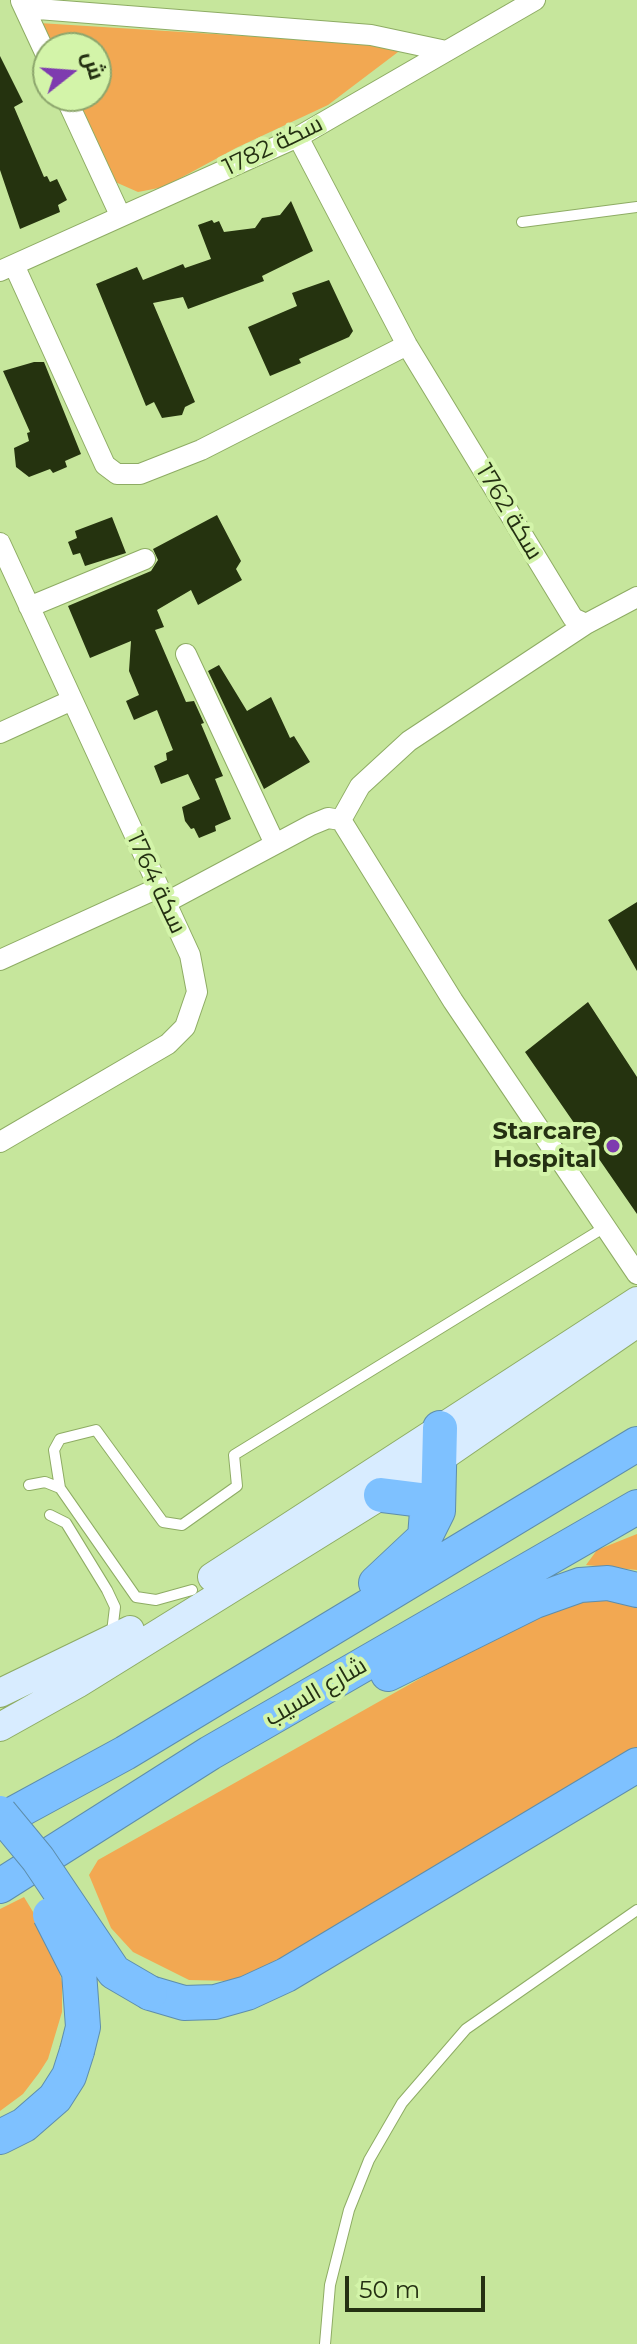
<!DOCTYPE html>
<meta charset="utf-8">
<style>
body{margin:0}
#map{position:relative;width:637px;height:2344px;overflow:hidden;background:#c6e69c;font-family:Montserrat,Cairo,sans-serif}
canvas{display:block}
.north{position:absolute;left:32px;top:32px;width:80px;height:80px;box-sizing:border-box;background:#d3f4a9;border:2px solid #8da66d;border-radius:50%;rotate:73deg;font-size:22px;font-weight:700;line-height:32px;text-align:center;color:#243012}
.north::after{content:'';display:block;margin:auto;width:28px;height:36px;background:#7e3baf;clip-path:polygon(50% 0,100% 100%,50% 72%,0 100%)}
.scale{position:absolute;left:345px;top:2276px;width:140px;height:36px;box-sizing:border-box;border:4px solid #243012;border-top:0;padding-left:10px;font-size:24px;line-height:28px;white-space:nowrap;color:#243012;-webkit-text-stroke:6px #d3f4a9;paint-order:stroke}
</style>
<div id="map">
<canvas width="637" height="2344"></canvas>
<div class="north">ش</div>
<div class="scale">50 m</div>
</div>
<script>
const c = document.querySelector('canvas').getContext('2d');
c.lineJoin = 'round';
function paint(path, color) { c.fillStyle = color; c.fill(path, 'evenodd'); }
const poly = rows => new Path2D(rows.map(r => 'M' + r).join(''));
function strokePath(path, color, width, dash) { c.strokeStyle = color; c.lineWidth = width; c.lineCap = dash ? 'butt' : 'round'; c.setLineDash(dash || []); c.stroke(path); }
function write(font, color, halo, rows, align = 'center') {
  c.font = font + ' Montserrat,Cairo,sans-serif'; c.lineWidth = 8; c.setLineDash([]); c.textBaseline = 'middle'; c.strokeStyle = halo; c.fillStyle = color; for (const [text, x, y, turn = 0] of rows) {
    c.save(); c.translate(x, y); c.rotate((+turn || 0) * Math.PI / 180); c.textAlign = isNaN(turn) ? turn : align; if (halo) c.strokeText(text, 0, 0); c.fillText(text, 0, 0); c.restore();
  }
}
const green = poly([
 [39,23,406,46,328,105,236,148,164,187,138,192,113,181,72,96,96,96,96,48,50,48],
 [637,1534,637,1570,586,1565,597,1550],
 [588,1597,637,1604,637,1749,291,1960,231,1981,189,1980,133,1952,111,1928,89,1875,98,1860,522,1621],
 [24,1897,47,1935,56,1959,62,1982,62,2012,48,2059,39,2073,23,2094,0,2111,0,1909]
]);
const building = poly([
 [0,56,23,102,14,107,44,177,47,176,50,182,57,179,67,200,58,205,60,212,20,229,0,170],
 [291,201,313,251,262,276,264,281,188,309,183,297,153,303,195,402,185,407,182,415,162,418,154,402,146,406,96,284,137,267,143,280,183,264,185,268,211,259,198,225,212,220,214,223,219,221,224,232,255,228,262,218,280,215],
 [329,280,353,331,349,337,299,359,301,363,270,376,248,327,297,306,292,293],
 [34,362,44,362,81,454,65,461,67,467,53,473,50,469,29,477,16,467,14,448,29,441,27,433,30,432,3,371],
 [217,515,241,561,236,569,242,580,198,605,191,590,157,610,164,627,155,630,186,702,194,701,204,723,201,724,223,776,215,779,231,819,215,826,216,831,199,838,194,828,191,829,185,821,182,807,200,799,188,774,161,784,154,766,167,760,166,753,173,750,157,710,134,720,126,701,139,695,129,671,131,641,90,658,68,606,151,571,158,560,153,549],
 [112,517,126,553,85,566,80,553,73,555,68,542,77,538,75,531],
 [219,665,247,711,271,697,290,738,294,736,310,762,264,789,208,671],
 [637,902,637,971,608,920],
 [588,1002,637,1077,637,1214,525,1052]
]);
const lane = poly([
 [522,222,637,207],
 [29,1485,45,1482,60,1488,136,1597,156,1600,192,1590],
 [60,1488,54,1450,60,1439,96,1430,163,1522,182,1525,237,1486,234,1455,605,1227],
 [50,1515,66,1523,107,1590,115,1607,112,1632],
 [325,2344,330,2285,349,2210,369,2160,402,2103,466,2029,637,1910]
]);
const street = poly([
 [21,1,48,59],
 [25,8,371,35,446,51],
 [65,96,120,215],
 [298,137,407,345,573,618,586,624,637,597],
 [14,265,105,465,117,474,140,474,201,450,407,345],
 [0,271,298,137,535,0],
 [0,543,190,955,197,992,185,1027,168,1044,0,1142],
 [29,607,145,559],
 [186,654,275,844],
 [0,733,70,701],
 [341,820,360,786,409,741,586,624],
 [165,903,311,825,328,818,341,820,453,1001,637,1274],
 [0,960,158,888]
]);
const secondary = poly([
 [212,1577,637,1301],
 [0,1693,130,1630],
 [0,1727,77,1684,438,1460,637,1323]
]);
const highway = poly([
 [381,1495,421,1500,427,1511,425,1537],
 [376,1583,425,1537,438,1511,440,1428],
 [388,1674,535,1601,580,1585,608,1583,637,1590],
 [0,1821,125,1753,637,1444],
 [0,1886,210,1753,637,1507],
 [150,1993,184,2003,215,2002,247,1993,286,1975,637,1765],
 [0,2137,24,2125,55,2098,69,2076,77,2051]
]);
const highwayBridge = poly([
 [0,1813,38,1859,114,1972,150,1993],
 [50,1915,79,1972,83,2027,77,2051]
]);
const markers = [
 [613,1146,8,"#7e3baf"]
];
const streetNames = [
 ["سكة 1782",273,146,-26],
 ["سكة 1762",509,512,59],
 ["سكة 1764",156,883,65],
 ["شارع السيب",316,1692,-30]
];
const poiNames = [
 ["Starcare",597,1132],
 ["Hospital",597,1160]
];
paint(green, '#f2a852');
paint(building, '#25330f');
strokePath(lane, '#8eac64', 12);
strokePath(street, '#8eac64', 22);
strokePath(secondary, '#8eac64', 30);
strokePath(highway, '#5e8eac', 36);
strokePath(lane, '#fff', 10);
strokePath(street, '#fff', 20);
strokePath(secondary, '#d8ecff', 28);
strokePath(highway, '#7ec1ff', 34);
strokePath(highwayBridge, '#5e8eac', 36, []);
strokePath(highwayBridge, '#7ec1ff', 34);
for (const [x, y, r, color] of markers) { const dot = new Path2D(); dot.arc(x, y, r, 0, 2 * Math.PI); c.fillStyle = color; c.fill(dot); strokePath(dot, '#d3f4a9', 3); }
write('24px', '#243012', '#d3f4a9', streetNames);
write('bold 24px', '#243012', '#d3f4a9', poiNames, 'right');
</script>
